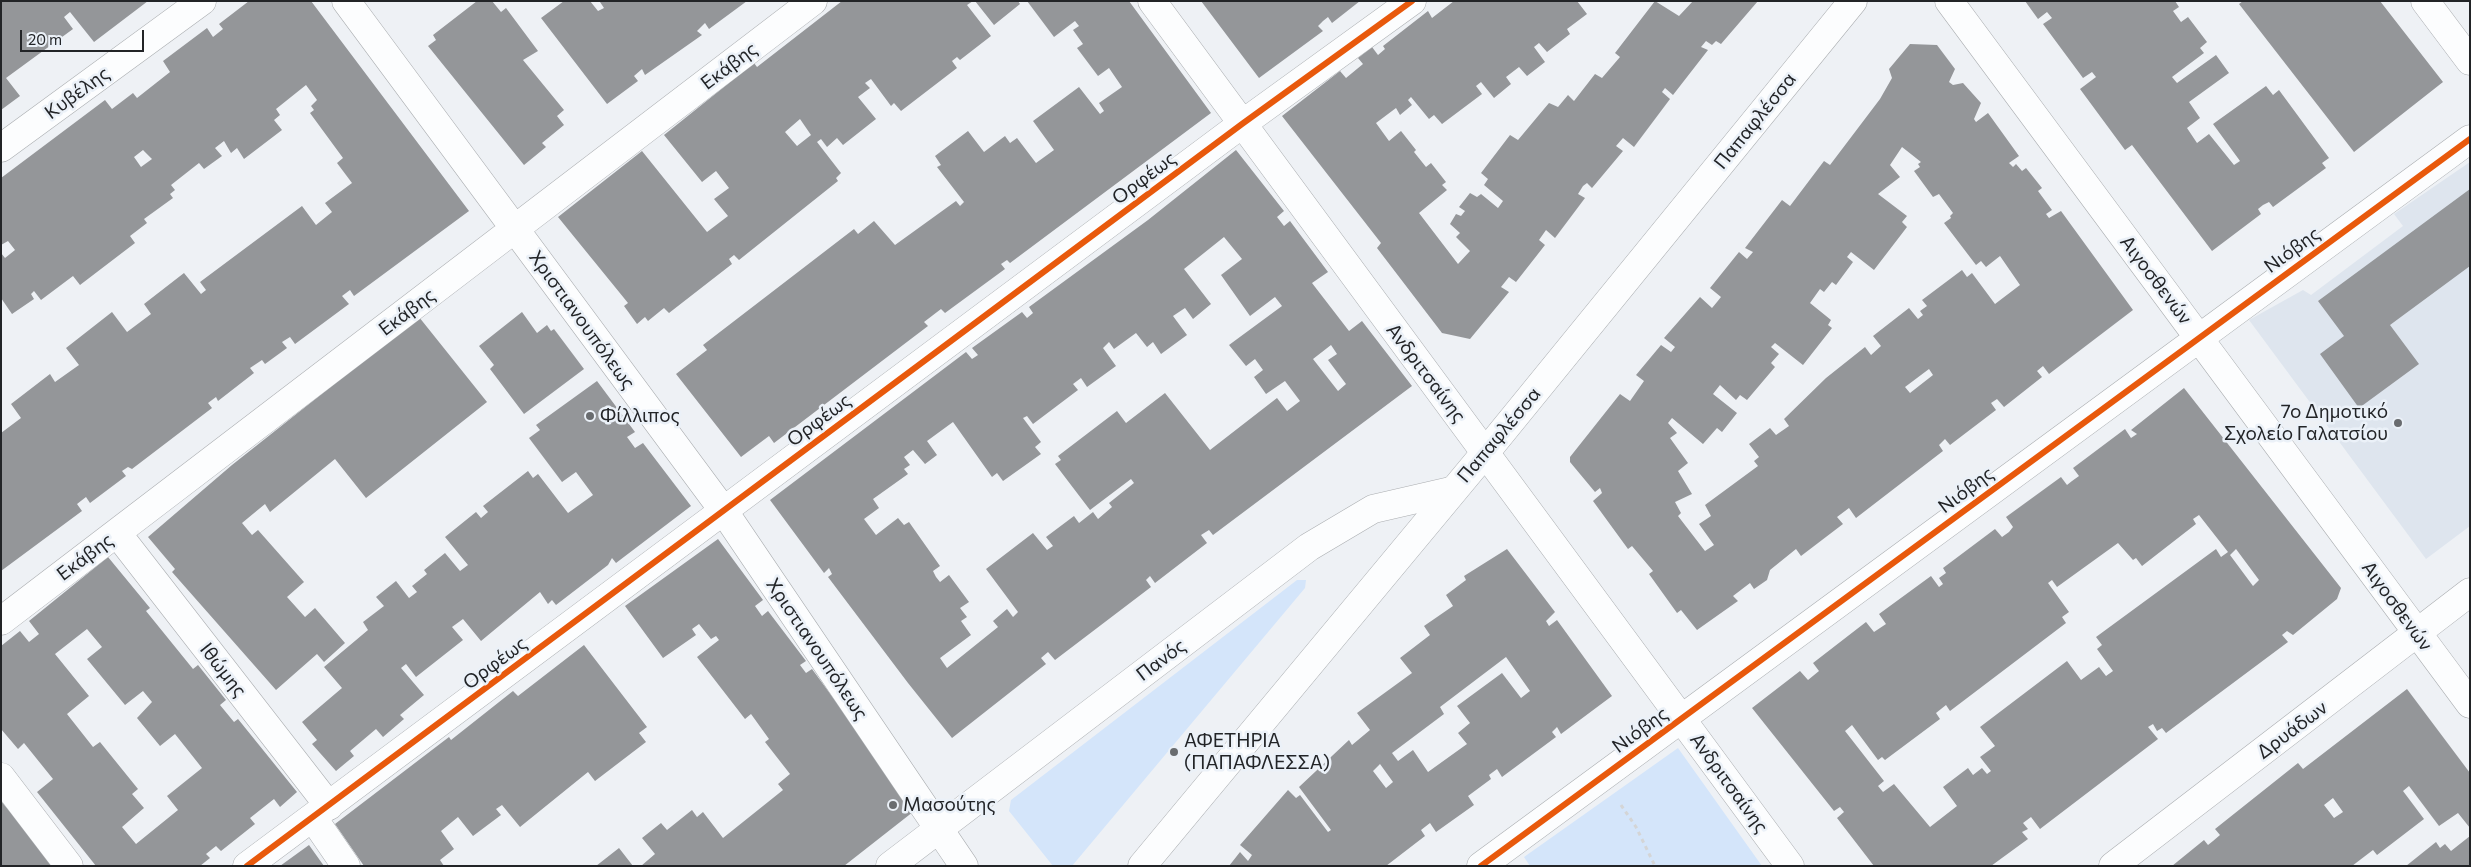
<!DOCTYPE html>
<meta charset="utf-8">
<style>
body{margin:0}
#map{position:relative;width:2471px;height:867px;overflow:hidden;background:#eef1f5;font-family:Commissioner,sans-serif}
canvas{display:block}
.frame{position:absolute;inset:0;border:2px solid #222427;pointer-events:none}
.scale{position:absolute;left:20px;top:30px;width:124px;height:22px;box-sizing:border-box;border:2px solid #222427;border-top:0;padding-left:6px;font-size:15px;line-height:18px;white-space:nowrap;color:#222427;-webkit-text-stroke:4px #ebf1f8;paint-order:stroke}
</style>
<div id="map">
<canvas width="2471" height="867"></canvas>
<div class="frame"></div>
<div class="scale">20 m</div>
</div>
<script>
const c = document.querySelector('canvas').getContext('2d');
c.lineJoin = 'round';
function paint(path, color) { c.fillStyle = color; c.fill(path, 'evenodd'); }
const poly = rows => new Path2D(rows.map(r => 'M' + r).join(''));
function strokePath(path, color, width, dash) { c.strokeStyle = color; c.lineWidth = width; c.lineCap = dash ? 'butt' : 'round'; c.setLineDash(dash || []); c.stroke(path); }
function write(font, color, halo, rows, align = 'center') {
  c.font = font + ' Commissioner,sans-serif'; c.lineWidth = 5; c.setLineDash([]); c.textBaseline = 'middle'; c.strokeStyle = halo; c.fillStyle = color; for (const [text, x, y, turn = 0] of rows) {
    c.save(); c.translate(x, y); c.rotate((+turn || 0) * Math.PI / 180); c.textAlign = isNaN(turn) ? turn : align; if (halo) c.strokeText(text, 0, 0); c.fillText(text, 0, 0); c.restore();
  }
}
const built = poly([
 [2470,162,2470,526,2426,559,2249,320,2303,290,2311,295,2403,226,2394,214]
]);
const green = poly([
 [1297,580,1306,580,1305,588,1072,866,1053,866,1009,811,1011,800],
 [1678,748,1762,866,1530,866,1524,857]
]);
const building = poly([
 [1,1,62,2,148,1,94,42,70,12,64,17,73,29,6,78,20,96,1,110],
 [249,1,311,1,469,211,354,296,350,290,342,296,349,304,295,344,290,337,282,342,287,348,265,364,262,360,250,368,254,373,218,401,216,397,208,403,212,408,132,469,128,467,122,471,126,476,90,503,86,497,77,504,82,511,1,571,1,433,21,418,11,404,50,374,55,382,79,365,66,348,112,312,127,332,151,314,144,304,184,273,201,294,206,290,200,282,302,206,316,225,332,212,325,203,352,183,337,163,343,158,310,113,314,110,311,106,317,100,306,85,276,109,280,115,274,120,282,130,244,159,237,148,231,153,224,141,215,148,222,156,204,169,199,163,171,185,175,190,170,194,173,198,144,219,147,223,130,236,135,243,80,285,73,276,41,300,34,291,31,294,34,299,12,314,1,298,1,253,5,258,15,250,8,241,1,245,1,178,105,100,112,109,133,93,137,98,170,72,163,61,207,28,213,37,223,29,219,24],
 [143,150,152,159,141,167,134,157],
 [477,1,492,1,501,12,506,8,538,51,523,60,564,110,557,116,564,125,542,143,546,147,524,165,428,46,436,40,433,35],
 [564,1,590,1,598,11,604,8,600,2,602,1,747,1,709,29,705,23,697,31,702,35,645,75,642,69,634,76,638,81,607,104,541,18],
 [842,1,973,1,967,5,991,36,960,60,957,57,952,61,957,68,901,111,894,103,891,106,871,79,865,83,870,88,858,97,876,119,843,145,837,138,827,147,821,139,817,142,841,173,836,178,838,181,739,260,734,255,729,259,732,264,669,313,664,308,648,321,645,317,637,324,624,306,628,303,558,217,642,151,707,232,728,216,714,199,729,188,716,171,702,182,664,135,754,63,757,67],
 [800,119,811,135,797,146,785,132],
 [975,1,1018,1,1020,4,994,25],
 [1027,1,1129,1,1211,113,1010,263,1007,260,1001,264,1005,269,945,313,941,309,924,322,928,326,774,443,769,436,741,457,676,374,707,350,703,345,854,229,858,234,874,221,895,245,956,201,960,206,964,202,937,167,941,165,935,156,968,131,984,152,1005,136,1010,143,1017,138,1036,163,1054,150,1033,121,1079,87,1100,114,1104,111,1099,103,1122,87,1109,68,1098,76,1077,48,1083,44,1073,30,1079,26,1075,21,1054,37],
 [1201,1,1360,1,1332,23,1328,17,1323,21,1318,26,1323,31,1259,78],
 [1454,1,1577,1,1587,14,1567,29,1570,34,1547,52,1539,43,1534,47,1545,62,1527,76,1519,67,1506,77,1511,84,1494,98,1481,82,1476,86,1482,94,1442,124,1434,115,1429,119,1411,97,1408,100,1412,105,1400,115,1396,108,1376,123,1389,141,1401,131,1416,150,1414,152,1426,167,1431,163,1446,182,1442,185,1447,190,1419,213,1458,264,1470,251,1456,237,1460,233,1450,224,1456,214,1461,216,1465,211,1459,207,1470,193,1477,197,1481,194,1498,208,1503,201,1484,185,1488,179,1481,173,1510,135,1518,140,1549,103,1558,107,1568,95,1574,101,1595,74,1602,78,1620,57,1615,53,1655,1,1679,16,1693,1,1758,1,1721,44,1716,41,1712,45,1706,41,1701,47,1708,50,1673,95,1665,88,1662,92,1670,99,1634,147,1623,138,1616,146,1623,151,1592,188,1587,183,1583,186,1578,194,1585,198,1555,238,1546,230,1539,240,1545,245,1516,282,1509,277,1501,287,1509,292,1470,339,1442,333,1377,248,1381,243,1282,116,1340,71,1346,78,1363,64,1358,58,1372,47,1378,55,1385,49,1383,46,1428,11,1432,18],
 [2025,1,2175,1,2179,7,2173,11,2181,22,2188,17,2207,42,2200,48,2204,53,2172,77,2177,83,2216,55,2229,73,2189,102,2200,118,2187,128,2197,143,2209,134,2234,165,2240,161,2213,124,2266,86,2273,95,2279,90,2329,158,2322,163,2326,168,2273,207,2269,202,2263,205,2258,209,2261,214,2212,251,2132,145,2125,150,2080,89,2096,77,2092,72,2083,78,2043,24,2052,18,2047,12,2038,19],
 [2243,1,2380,1,2443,82,2354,152,2239,4],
 [1910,44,1937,45,1955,69,1949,82,1953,85,1963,83,1981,103,1974,119,1976,122,1988,113,2019,156,2009,163,2013,167,2016,164,2022,171,2026,168,2042,188,2038,191,2052,210,2046,214,2049,218,2061,211,2133,310,2049,374,2043,366,2037,371,2042,377,2004,407,1997,399,1991,403,1996,410,1950,445,1945,439,1939,445,1943,451,1856,518,1849,508,1837,517,1843,524,1801,556,1796,549,1770,570,1767,580,1754,589,1750,583,1733,596,1738,601,1697,630,1681,610,1677,613,1649,574,1653,571,1632,546,1628,549,1593,501,1602,493,1600,488,1595,492,1570,462,1570,457,1620,394,1630,401,1644,381,1636,375,1661,345,1671,352,1675,347,1664,338,1700,297,1712,308,1717,302,1721,297,1710,288,1739,252,1747,259,1753,252,1745,248,1782,200,1790,206,1824,161,1830,165,1880,99,1892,78,1889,69],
 [1902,147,1921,162,1918,164,1920,167,1914,171,1933,197,1939,194,1953,213,1950,216,1951,218,1944,223,1976,265,1981,261,1986,267,2000,256,2020,285,1995,304,1972,273,1967,277,1962,270,1922,300,1927,306,1920,311,1923,315,1918,319,1909,308,1873,336,1881,346,1871,355,1865,347,1826,378,1784,419,1789,426,1776,435,1770,428,1749,444,1759,457,1754,461,1758,466,1705,505,1711,516,1699,524,1714,545,1705,551,1678,516,1681,513,1675,502,1692,494,1678,471,1688,463,1670,438,1677,433,1668,423,1672,418,1703,444,1717,428,1722,432,1737,413,1713,394,1720,385,1736,400,1740,395,1747,400,1775,367,1771,363,1779,354,1771,347,1775,343,1803,365,1832,328,1828,325,1831,320,1810,303,1820,289,1824,292,1832,282,1836,285,1853,262,1847,257,1851,252,1874,270,1907,227,1902,222,1907,216,1878,194,1900,177,1890,165],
 [1929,369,1933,375,1910,393,1905,387],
 [1236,150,1284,211,1277,217,1284,226,1290,221,1328,272,1312,283,1349,331,1362,321,1412,386,1213,535,1209,530,1201,535,1207,543,1155,583,1150,576,1146,580,1151,587,1055,660,1048,652,1041,658,1046,664,952,738,908,683,828,577,832,574,829,568,824,573,770,500,966,352,972,359,978,355,972,348,1022,312,1027,318,1033,313,1029,307,1148,220],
 [1224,237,1242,259,1221,275,1250,316,1275,297,1282,306,1229,345,1246,366,1255,359,1263,370,1254,377,1266,394,1285,381,1300,401,1287,411,1277,398,1210,450,1165,393,1126,423,1117,411,1058,456,1061,460,1055,464,1090,510,1131,479,1134,483,1109,503,1112,507,1098,519,1093,512,1079,523,1074,516,1046,537,1053,546,1047,550,1033,533,986,569,1018,612,1013,617,1007,609,993,621,998,627,947,668,940,658,971,635,961,621,967,617,960,608,969,602,949,575,940,582,936,577,933,571,940,566,909,522,904,525,898,518,876,535,864,519,879,508,873,499,908,474,904,469,910,465,904,457,913,450,925,464,937,455,927,441,953,422,992,477,997,473,1003,481,1041,454,1035,447,1041,442,1023,418,1027,416,1033,424,1078,390,1073,384,1081,378,1087,387,1116,366,1103,348,1109,342,1114,349,1136,333,1147,347,1153,342,1161,354,1187,335,1173,316,1185,308,1193,319,1211,304,1184,269],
 [1331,345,1337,354,1328,360,1346,384,1338,391,1313,359],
 [2470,189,2470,266,2390,325,2419,364,2359,408,2320,354,2344,336,2318,301],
 [522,312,537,333,547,325,551,331,554,329,584,369,524,414,490,369,494,365,479,346],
 [419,317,487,402,366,498,335,459,270,512,265,504,242,523,252,535,258,530,304,582,287,597,305,617,315,608,345,643,324,662,317,654,276,690,172,572,175,569,148,537,232,465],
 [597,381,635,432,627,437,635,448,643,443,691,506,616,563,612,558,608,565,556,605,552,600,548,604,540,592,481,641,463,619,452,627,463,640,416,677,406,664,401,668,424,695,400,715,404,719,383,737,376,729,350,751,354,756,336,771,312,744,317,740,302,722,342,688,324,667,368,630,363,622,384,606,376,597,396,581,409,598,417,592,412,586,427,574,424,570,445,553,460,571,468,565,445,537,476,512,481,518,488,512,483,506,528,471,533,478,538,474,568,513,593,495,576,472,562,482,529,438,540,430,536,425],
 [2184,388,2341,588,2337,599,2293,635,2287,631,2282,635,2288,642,2166,733,2162,728,2157,731,2153,724,2148,727,2158,739,2040,829,2031,817,2023,823,2028,829,2022,832,2028,839,1991,866,1874,866,1837,818,1844,812,1840,807,1834,811,1752,708,1800,671,1808,680,1819,671,1813,663,1866,622,1874,632,1886,624,1879,614,1931,576,1939,587,1943,584,1939,578,1946,573,1943,568,1995,529,2002,537,2009,532,2013,527,2006,517,2061,477,2067,485,2072,481,2079,476,2073,468,2125,429,2131,438,2137,434,2131,430],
 [2199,515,2228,552,2221,557,2216,549,2096,637,2102,645,2097,649,2113,671,2106,676,2099,667,2081,680,2067,661,1980,727,1995,746,1980,757,1991,771,1987,774,1982,768,1973,775,1968,768,1943,787,1957,806,1930,827,1894,784,1883,792,1878,786,1884,781,1845,731,1852,725,1878,760,1882,757,1885,760,1940,719,1936,713,1946,705,1950,711,2066,623,2062,617,2069,612,2048,583,2052,580,2057,587,2118,543,2133,560,2136,558,2142,566,2196,524,2193,519],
 [2236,549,2259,580,2253,586,2230,555],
 [718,539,763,600,755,606,762,616,768,611,806,661,800,665,806,673,812,669,853,725,918,808,844,866,641,866,655,854,642,838,661,823,667,830,692,810,697,817,703,812,723,838,783,790,778,784,790,774,765,742,769,739,751,714,745,719,697,657,719,640,716,636,711,639,699,624,692,629,696,635,663,658,625,606],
 [1507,549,1555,612,1546,621,1549,626,1557,620,1612,696,1561,734,1557,727,1552,732,1556,737,1502,777,1497,769,1489,775,1491,779,1468,796,1474,805,1436,832,1430,823,1421,830,1425,836,1386,866,1229,866,1240,852,1248,861,1252,855,1240,845,1288,790,1296,798,1300,795,1328,832,1331,830,1299,787,1349,740,1352,745,1370,730,1357,713,1412,673,1400,658,1430,635,1424,626,1453,606,1446,595,1466,580,1464,576],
 [1506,657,1530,691,1521,698,1502,673,1457,706,1470,723,1458,733,1467,744,1428,772,1413,750,1398,761,1392,753,1444,714,1440,707],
 [1380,764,1393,782,1386,788,1373,771],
 [108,557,150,608,146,611,193,669,198,665,226,700,220,705,234,722,238,719,297,792,280,807,274,799,250,818,255,824,221,851,216,846,206,854,210,858,200,866,96,866,37,792,53,779,24,743,18,749,1,729,1,646,20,631,29,642,39,634,29,621],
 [87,629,102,647,87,659,125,705,143,691,152,702,137,718,160,746,175,734,202,768,167,796,178,810,136,844,122,827,144,808,132,794,138,789,100,742,93,747,67,714,89,696,55,654],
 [584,645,647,727,639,733,646,742,595,781,588,772,520,827,502,805,496,809,501,815,473,836,458,817,441,831,454,849,440,860,444,866,364,866,335,824,449,737,451,740,513,691,518,696],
 [2407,689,2470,773,2470,828,2458,813,2439,826,2409,786,2403,791,2424,819,2377,855,2373,850,2352,866,2172,866,2204,840,2208,845,2213,841,2220,835,2215,829,2298,763,2303,769],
 [2333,798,2343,812,2334,818,2324,805],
 [1,801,17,820,56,866,1,866],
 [2470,836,2470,866,2406,866,2436,842,2440,848,2445,844,2451,851],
 [309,845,324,866,280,866],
 [619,848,633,866,596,866]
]);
const path = poly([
 [1621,805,1636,827,1655,866]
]);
const minor = poly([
 [346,1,723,510,964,866],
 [1152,1,1790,866],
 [1949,1,2470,704],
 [2425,1,2470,61],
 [1,148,202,1],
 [117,533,329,806],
 [1,621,813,1],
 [1,777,69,866],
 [313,818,346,866],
 [247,866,1242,124,1412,1],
 [890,866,1309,547,1373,509,1451,491],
 [1481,866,2470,139],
 [2113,866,2470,592]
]);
const tertiary = poly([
 [1142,866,1485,453,1853,1]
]);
const cycleway = poly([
 [247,866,1242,124,1412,1],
 [1481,866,2470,139]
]);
const markers = [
 [590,416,5,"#696c6f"],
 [2398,423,5,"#696c6f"],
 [1174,752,5,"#696c6f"],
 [893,805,5,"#696c6f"]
];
const streetNames = [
 ["Εκάβης",729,66,-37],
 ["Κυβέλης",77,93,-36],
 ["Παπαφλέσσα",1755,121,-51],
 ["Ορφέως",1144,178,-37],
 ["Νιόβης",2292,250,-36],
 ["Αιγοσθενών",2156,280,53],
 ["Εκάβης",407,312,-37],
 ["Χριστιανουπόλεως",582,320,54],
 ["Ανδριτσαίνης",1426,373,53],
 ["Ορφέως",819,420,-37],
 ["Παπαφλέσσα",1499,435,-50],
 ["Νιόβης",1966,490,-37],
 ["Εκάβης",85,557,-37],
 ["Αιγοσθενών",2397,606,54],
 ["Χριστιανουπόλεως",817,649,56],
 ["Πανός",1161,660,-37],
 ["Ορφέως",495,663,-37],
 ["Ιθώμης",223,670,52],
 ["Νιόβης",1640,730,-36],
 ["Δρυάδων",2292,730,-37],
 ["Ανδριτσαίνης",1729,783,54]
];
const poiNames = [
 ["7ο Δημοτικό",2388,412,"right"],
 ["Σχολείο Γαλατσίου",2388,434,"right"],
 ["Φίλλιπος",600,416],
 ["ΑΦΕΤΗΡΙΑ",1184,741],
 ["(ΠΑΠΑΦΛΕΣΣΑ)",1184,763],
 ["Μασούτης",903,805]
];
paint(built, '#dee5ee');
paint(green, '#d4e5fa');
paint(building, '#949699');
strokePath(minor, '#aaadb0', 29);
strokePath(tertiary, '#aaadb0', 29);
strokePath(path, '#d4d5d6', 3, [4, 4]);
strokePath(minor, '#fcfdfe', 28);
strokePath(tertiary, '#fcfdfe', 28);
strokePath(cycleway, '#e8590c', 6);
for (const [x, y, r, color] of markers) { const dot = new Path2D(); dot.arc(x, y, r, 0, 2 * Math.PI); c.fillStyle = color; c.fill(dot); strokePath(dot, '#ebf1f8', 2); }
write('19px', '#222427', '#ebf1f8', streetNames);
write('19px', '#222427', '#ebf1f8', poiNames, 'left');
</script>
